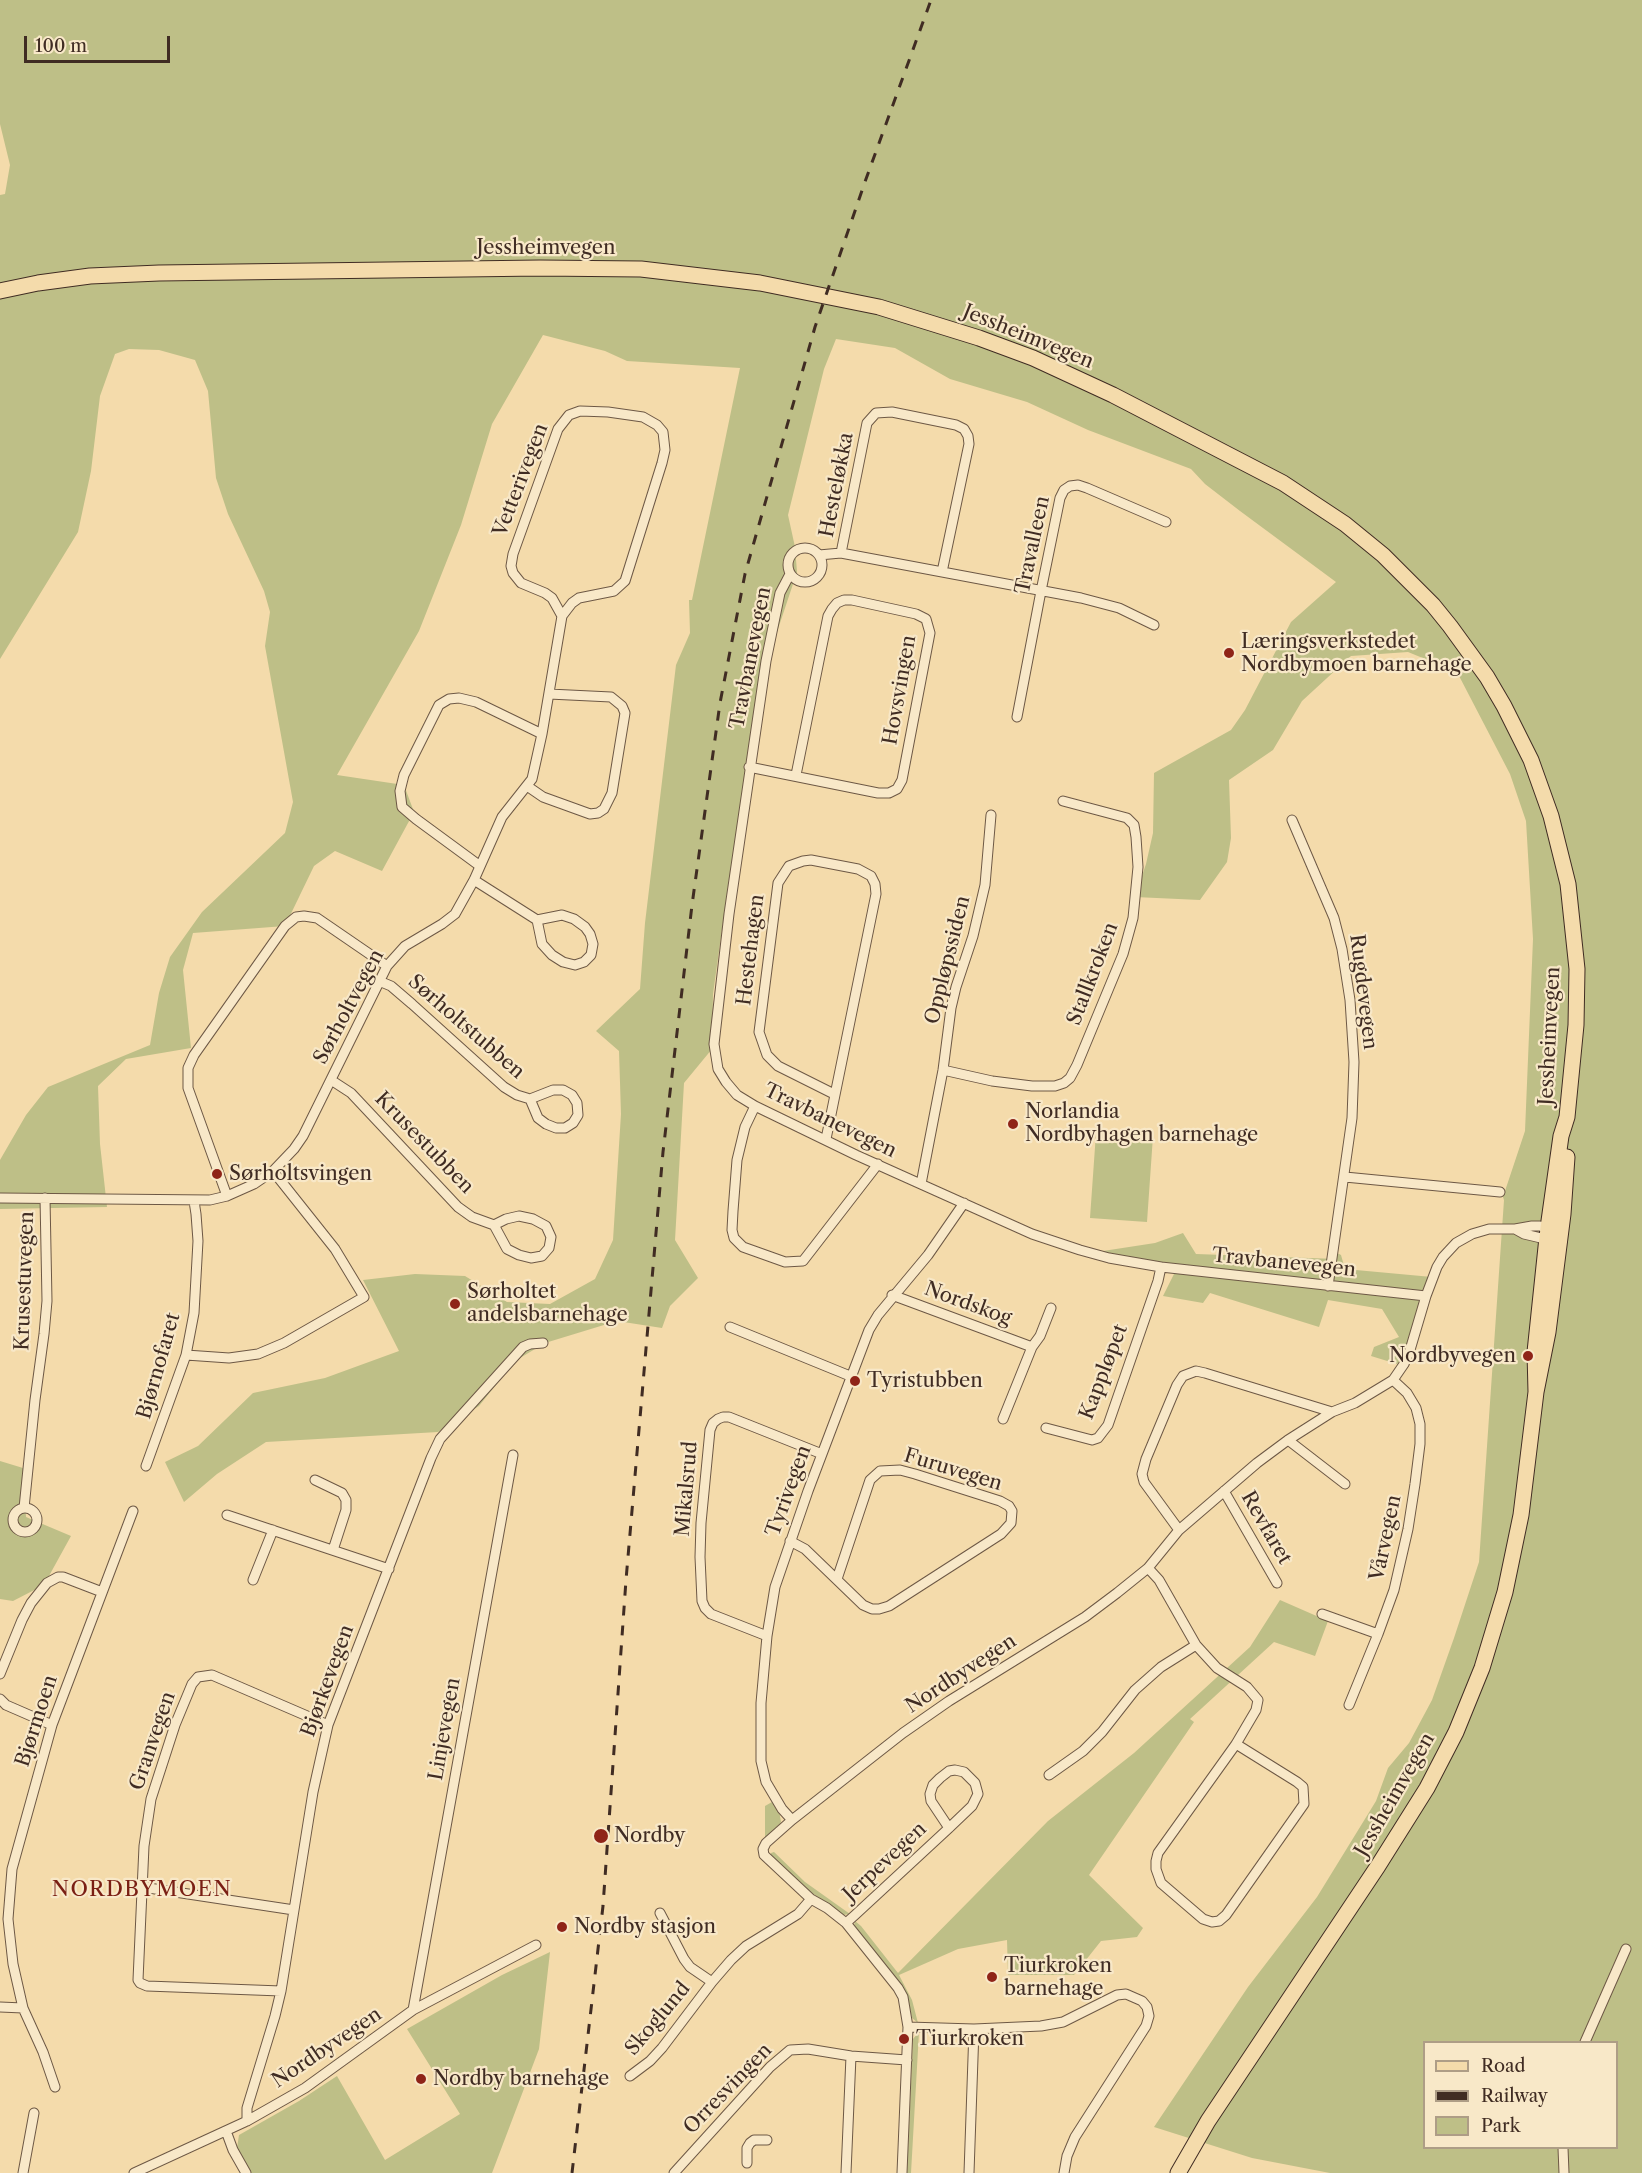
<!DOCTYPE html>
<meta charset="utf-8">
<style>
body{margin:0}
#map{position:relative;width:1642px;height:2173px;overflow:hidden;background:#f4dbab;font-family:"Libre Caslon Text",serif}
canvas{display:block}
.legend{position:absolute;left:1423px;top:2041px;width:195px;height:108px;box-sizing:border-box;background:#f8e8c8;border:2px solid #ae9d86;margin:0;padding:8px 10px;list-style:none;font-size:18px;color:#402c23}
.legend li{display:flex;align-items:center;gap:12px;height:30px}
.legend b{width:30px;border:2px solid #ae9d86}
.scale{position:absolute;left:24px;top:36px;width:146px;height:27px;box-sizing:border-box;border:3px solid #402c23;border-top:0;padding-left:8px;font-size:18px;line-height:21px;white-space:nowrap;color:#402c23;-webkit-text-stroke:4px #f8e8c8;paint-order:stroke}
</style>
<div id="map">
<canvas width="1642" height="2173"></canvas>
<ul class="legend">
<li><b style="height:8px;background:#f4dbab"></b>Road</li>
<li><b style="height:8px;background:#402c23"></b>Railway</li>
<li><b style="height:16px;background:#bebf87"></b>Park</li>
</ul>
<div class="scale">100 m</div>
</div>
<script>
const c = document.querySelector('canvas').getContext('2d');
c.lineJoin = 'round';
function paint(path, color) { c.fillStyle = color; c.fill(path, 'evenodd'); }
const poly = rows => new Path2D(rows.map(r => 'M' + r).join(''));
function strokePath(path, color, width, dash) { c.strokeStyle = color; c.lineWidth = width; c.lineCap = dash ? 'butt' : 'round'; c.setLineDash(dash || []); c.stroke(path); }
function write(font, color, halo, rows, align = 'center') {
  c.font = font + ' "Libre Caslon Text",serif'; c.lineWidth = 4.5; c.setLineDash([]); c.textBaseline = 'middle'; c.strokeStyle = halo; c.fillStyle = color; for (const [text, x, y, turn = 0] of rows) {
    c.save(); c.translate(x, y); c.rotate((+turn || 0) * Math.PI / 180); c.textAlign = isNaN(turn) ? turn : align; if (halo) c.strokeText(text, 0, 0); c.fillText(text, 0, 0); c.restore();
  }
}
const green = poly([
 [0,0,1642,0,1642,2173,1330,2173,1252,2158,1154,2127,1248,1987,1317,1897,1376,1801,1388,1768,1409,1743,1432,1700,1454,1638,1479,1562,1504,1200,1501,1191,1505,1191,1525,1131,1533,939,1526,821,1510,774,1457,672,1408,652,1351,656,1302,701,1273,750,1229,780,1231,838,1227,862,1200,900,1135,897,1146,864,1153,833,1154,773,1231,730,1245,710,1291,622,1336,582,1240,511,1205,484,1191,469,1088,430,1027,402,950,379,895,348,836,339,824,369,788,515,795,547,797,572,771,650,741,838,729,879,713,994,712,1049,684,1083,675,1240,698,1278,670,1306,662,1328,617,1321,545,1343,515,1361,479,1406,438,1432,266,1442,217,1474,184,1502,165,1462,198,1446,253,1393,325,1378,399,1351,363,1280,415,1274,465,1276,507,1302,550,1304,595,1279,613,1240,621,1114,619,1051,596,1031,640,989,645,923,676,665,690,633,689,600,692,600,740,368,627,361,605,351,543,335,492,424,461,525,419,631,337,775,404,785,414,812,382,871,335,851,314,866,285,926,193,933,183,970,191,1048,126,1059,98,1086,100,1144,107,1207,0,1209,0,1160,26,1115,48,1087,150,1045,159,993,170,957,202,912,285,833,293,802,265,646,270,612,264,591,228,514,216,478,208,391,195,360,159,350,129,349,115,354,100,396,91,471,78,532,0,659,0,195,5,194,10,165,0,124],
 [1424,2042,1616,2042,1616,2148,1424,2148],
 [1096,1133,1153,1136,1147,1222,1090,1218],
 [1183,1233,1196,1254,1337,1259,1337,1253,1341,1255,1345,1269,1432,1277,1416,1346,1397,1364,1371,1356,1374,1347,1399,1337,1382,1309,1328,1300,1319,1327,1210,1293,1203,1303,1163,1296,1175,1272,1090,1253,1155,1243],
 [0,1461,23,1468,26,1517,71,1536,44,1585,13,1601,0,1599],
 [1280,1600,1328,1621,1315,1656,1274,1642,1190,1719,1194,1722,1089,1875,1143,1928,1137,1937,1101,1941,1074,1975,1008,1975,1007,1940,958,1949,899,1975,912,2000,918,2023,912,2018,909,2005,854,1926,855,1921,861,1926,898,1973,1048,1821,1134,1753,1250,1647],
 [772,1802,779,1810,781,1822,778,1828,765,1839,765,1806],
 [774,1852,805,1882,850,1914,843,1915,805,1888,771,1855,771,1853],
 [550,1952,539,2049,492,2173,248,2173,237,2148,239,2135,299,2101,337,2076,385,2160,460,2114,407,2029,502,1975],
 [919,2032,911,2173,907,2173,913,2039]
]);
const street = poly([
 '788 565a17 17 0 1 1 34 0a17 17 0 1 1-34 0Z',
 [841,553,867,423,876,413,892,412,956,425,964,429,968,436,969,444,942,572],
 [819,555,841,553,1081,598,1119,608,1154,625],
 [790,574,780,593,766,661,729,914,714,1044,718,1069,726,1082,737,1095,755,1106,856,1155,1032,1234,1080,1250,1109,1258,1161,1267,1426,1296],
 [1017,717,1041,591,1060,498,1064,490,1070,486,1078,485,1087,488,1166,522],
 [749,767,878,793,889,793,897,789,902,780,930,633,926,619,916,614,852,600,844,600,837,603,832,609,828,616,796,775],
 [527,786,543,797,590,814,598,813,604,809,612,793,625,713,622,706,611,697,549,694],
 [1292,820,1334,918,1342,949,1350,1000,1354,1062,1352,1118,1328,1286],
 [480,866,416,819,402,807,400,791,404,775,439,705,449,699,459,698,476,702,542,734],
 [474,880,537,920,542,944,552,955,563,962,575,965,584,962,591,955,593,944,590,934,585,927,574,919,562,915,537,920],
 [379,981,391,986,412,1004,504,1087,517,1095,530,1099,538,1118,546,1124,556,1128,565,1128,573,1123,578,1115,577,1103,572,1095,563,1090,553,1090,530,1099],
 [943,1070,992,1081,1032,1086,1055,1086,1064,1083,1070,1078,1077,1065,1123,954,1133,918,1138,867,1136,837,1134,825,1127,818,1063,801],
 [331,1080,351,1093,458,1207,472,1217,494,1225,507,1249,519,1255,531,1258,542,1256,549,1248,551,1237,546,1226,533,1219,519,1216,506,1219,494,1225],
 [755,1106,745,1127,737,1160,733,1211,732,1230,734,1238,743,1247,785,1262,803,1261,878,1164],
 [826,1139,876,894,875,884,871,876,858,869,811,860,803,861,789,866,778,883,759,1032,767,1055,778,1066,834,1094],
 [1345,1177,1500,1192],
 [921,1184,943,1070,951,1008,956,987,973,936,985,885,991,815],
 [227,1196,188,1088,188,1068,194,1055,285,926,296,917,304,916,317,918,387,966],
 [0,1198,210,1200,227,1196,254,1184,273,1171,294,1149,303,1136,387,966,405,946,442,924,455,914,474,880,502,817,532,779,542,734,562,616,572,603,579,598,614,591,625,581,662,463,665,450,663,432,657,425,643,417,608,412,580,411,569,415,558,429,513,554,511,566,513,573,521,583,545,593,552,598,562,616],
 [1515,1229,1524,1234,1541,1238,1550,1238],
 [892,1295,1032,1347],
 [730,1327,850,1376],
 [186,1355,229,1358,258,1354,284,1343,364,1297,335,1249,273,1171],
 [1003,1419,1032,1347,1040,1336,1051,1308],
 [1046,1428,1092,1440,1098,1438,1108,1425,1158,1281,1161,1267],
 [1288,1440,1345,1484],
 [146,1466,186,1355,194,1313,198,1241,196,1214,194,1201],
 [315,1480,342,1493,346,1500,346,1510,333,1550],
 [1224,1491,1277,1583],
 [24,1508,35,1400,44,1334,47,1301,45,1198],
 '13 1520a12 12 0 1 1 24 0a12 12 0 1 1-24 0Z',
 [227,1515,389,1569],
 [1179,1530,1144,1482,1142,1474,1146,1459,1177,1385,1183,1376,1196,1371,1205,1373,1332,1412],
 [790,1541,805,1549,863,1605,872,1609,879,1609,889,1606,1001,1534,1011,1523,1012,1511,1009,1506,1000,1501,915,1474,900,1470,880,1471,870,1480,837,1579],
 [1148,1568,1159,1580,1196,1645,1217,1668,1247,1687,1258,1700,1256,1710,1236,1744,1158,1853,1156,1861,1156,1869,1161,1883,1203,1919,1212,1922,1219,1921,1226,1915,1304,1804,1303,1787,1297,1782,1236,1744],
 [253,1580,273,1530],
 [1322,1614,1378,1634],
 [767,1636,711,1614,705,1608,702,1601,700,1557,701,1523,710,1430,713,1423,718,1419,723,1417,729,1417,822,1454],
 [0,1674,22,1620,31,1603,47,1583,58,1577,63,1577,102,1592],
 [0,1699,6,1705,52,1725],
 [1349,1705,1378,1634,1394,1590,1408,1529,1415,1484,1420,1444,1420,1424,1416,1408,1407,1393,1393,1380],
 [1049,1775,1083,1751,1102,1732,1135,1690,1161,1667,1196,1645],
 [792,1820,782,1809,766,1782,761,1761,761,1703,767,1636,775,1587,808,1491,869,1330,878,1315,928,1255,964,1203],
 [142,1887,294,1910],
 [660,1913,684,1959,690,1967,712,1982],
 [846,1923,855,1915,949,1828,972,1806,978,1794,975,1783,964,1772,955,1770,949,1771,940,1778,933,1785,930,1794,931,1801,949,1828],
 [281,1991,147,1986,140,1983,138,1980,144,1846,151,1799,175,1725,192,1684,198,1677,212,1675,328,1725],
 [0,2007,23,2008],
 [413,2010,513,1455],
 [908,2027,974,2029,1041,2026,1063,2022,1117,1995,1126,1994,1142,2001,1147,2007,1149,2016,1146,2026,1075,2137,1067,2156,1064,2173],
 [1585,2042,1626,1949],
 [630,2076,650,2061,662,2048,712,1982,731,1960,746,1946,798,1914,811,1899],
 [55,2087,43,2052,23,2008,13,1964,8,1919,12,1869,52,1725,133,1511],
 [247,2121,247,2108,275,2016,281,1991,313,1792,328,1725,431,1458,440,1439,523,1347,530,1344,543,1343],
 [226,2131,233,2150,246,2173],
 [1563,2148,1564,2173],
 [747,2163,747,2148,750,2143,754,2140,767,2140],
 [23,2173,34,2113],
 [134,2173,247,2121,305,2088,413,2010,536,1945],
 [674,2173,770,2067,790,2050,808,2049,851,2056,907,2060],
 [846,2173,851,2056],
 [902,2173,908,2027,903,1997,898,1988,846,1923,827,1908,811,1899,764,1855,763,1849,766,1843,792,1820,903,1733,949,1701,1085,1617,1117,1593,1148,1568,1179,1530,1257,1463,1288,1440,1332,1412,1355,1403,1393,1380,1404,1364,1410,1350,1426,1296,1437,1267,1443,1257,1456,1243,1472,1234,1489,1229,1515,1229,1532,1226,1540,1226,1551,1230],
 [969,2173,974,2029]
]);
const primary = poly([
 [0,291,38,283,90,276,159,273,540,268,641,269,760,283,879,307,979,338,1033,358,1113,395,1283,483,1345,524,1383,555,1433,605,1450,626,1487,677,1504,706,1531,760,1551,816,1568,884,1577,969,1576,1025,1567,1117,1561,1136,1548,1228,1535,1352,1536,1392],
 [1178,2173,1208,2121,1378,1866,1427,1788,1456,1732,1482,1668,1505,1592,1521,1515,1536,1392,1548,1332,1563,1214,1567,1157]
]);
const rail = poly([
 [572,2173,603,1906,626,1580,663,1152,692,905,720,703,745,574,815,327,866,179,931,0]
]);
const markers = [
 [1229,653,6,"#8f2418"],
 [1013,1124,6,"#8f2418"],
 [217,1174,6,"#8f2418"],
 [455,1304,6,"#8f2418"],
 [1528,1356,6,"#8f2418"],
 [855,1381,6,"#8f2418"],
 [601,1836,8,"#8f2418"],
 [562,1927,6,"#8f2418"],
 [992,1977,6,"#8f2418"],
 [904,2039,6,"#8f2418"],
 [421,2079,6,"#8f2418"]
];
const streetNames = [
 ["Jessheimvegen",546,248],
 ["Jessheimvegen",1028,337,22],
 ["Vetterivegen",521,480,-69],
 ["Hesteløkka",837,485,-79],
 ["Travalleen",1033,545,-78],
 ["Travbanevegen",751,658,-79],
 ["Hovsvingen",900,690,-80],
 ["Hestehagen",751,950,-83],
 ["Oppløpssiden",948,960,-76],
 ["Stallkroken",1093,974,-69],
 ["Rugdevegen",1363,992,83],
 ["Sørholtvegen",349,1007,-62],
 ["Sørholtstubben",466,1027,41],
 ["Jessheimvegen",1550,1036,-87],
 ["Travbanevegen",830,1121,26],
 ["Krusestubben",424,1143,46],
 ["Travbanevegen",1284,1263,6],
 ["Krusestuvegen",25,1281,-88],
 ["Nordskog",968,1304,20],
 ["Bjørnofaret",159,1366,-74],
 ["Kappløpet",1104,1372,-69],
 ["Furuvegen",953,1470,17],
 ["Mikalsrud",687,1489,-85],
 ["Tyrivegen",789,1491,-70],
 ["Revfaret",1266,1528,60],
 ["Vårvegen",1386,1538,-78],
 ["Nordbyvegen",961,1674,-33],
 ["Bjørkevegen",328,1681,-70],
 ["Bjørmoen",37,1721,-72],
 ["Linjevegen",445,1729,-80],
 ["Granvegen",153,1741,-71],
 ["Jessheimvegen",1395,1795,-60],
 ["Jerpevegen",885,1862,-43],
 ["Skoglund",658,2019,-50],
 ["Nordbyvegen",327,2048,-34],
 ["Orresvingen",728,2089,-46]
];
const poiNames = [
 ["Læringsverkstedet",1241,642],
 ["Nordbymoen barnehage",1241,665],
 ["Norlandia",1025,1112],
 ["Nordbyhagen barnehage",1025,1135],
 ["Sørholtsvingen",229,1174],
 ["Sørholtet",467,1292],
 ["andelsbarnehage",467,1315],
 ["Nordbyvegen",1516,1356,"right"],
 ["Tyristubben",867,1381],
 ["Nordby",614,1836],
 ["Nordby stasjon",574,1927],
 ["Tiurkroken",1004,1966],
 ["barnehage",1004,1989],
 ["Tiurkroken",916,2039],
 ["Nordby barnehage",433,2079]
];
const neighbourhoodNames = [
 ["NORDBYMOEN",142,1890]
];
paint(green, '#bebf87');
strokePath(street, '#6d5845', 11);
strokePath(primary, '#402c23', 17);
strokePath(street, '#f8e8c8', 9);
strokePath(primary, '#f4dbab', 15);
strokePath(rail, '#402c23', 3, [10, 10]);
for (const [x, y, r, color] of markers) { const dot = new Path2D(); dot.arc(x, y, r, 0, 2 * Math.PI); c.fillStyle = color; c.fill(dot); strokePath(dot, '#f8e8c8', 2); }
write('20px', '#402c23', '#f8e8c8', streetNames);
write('20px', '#402c23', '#f8e8c8', poiNames, 'left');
c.letterSpacing = '1.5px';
write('21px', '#7a1f14', '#f8e8c8', neighbourhoodNames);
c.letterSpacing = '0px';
</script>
